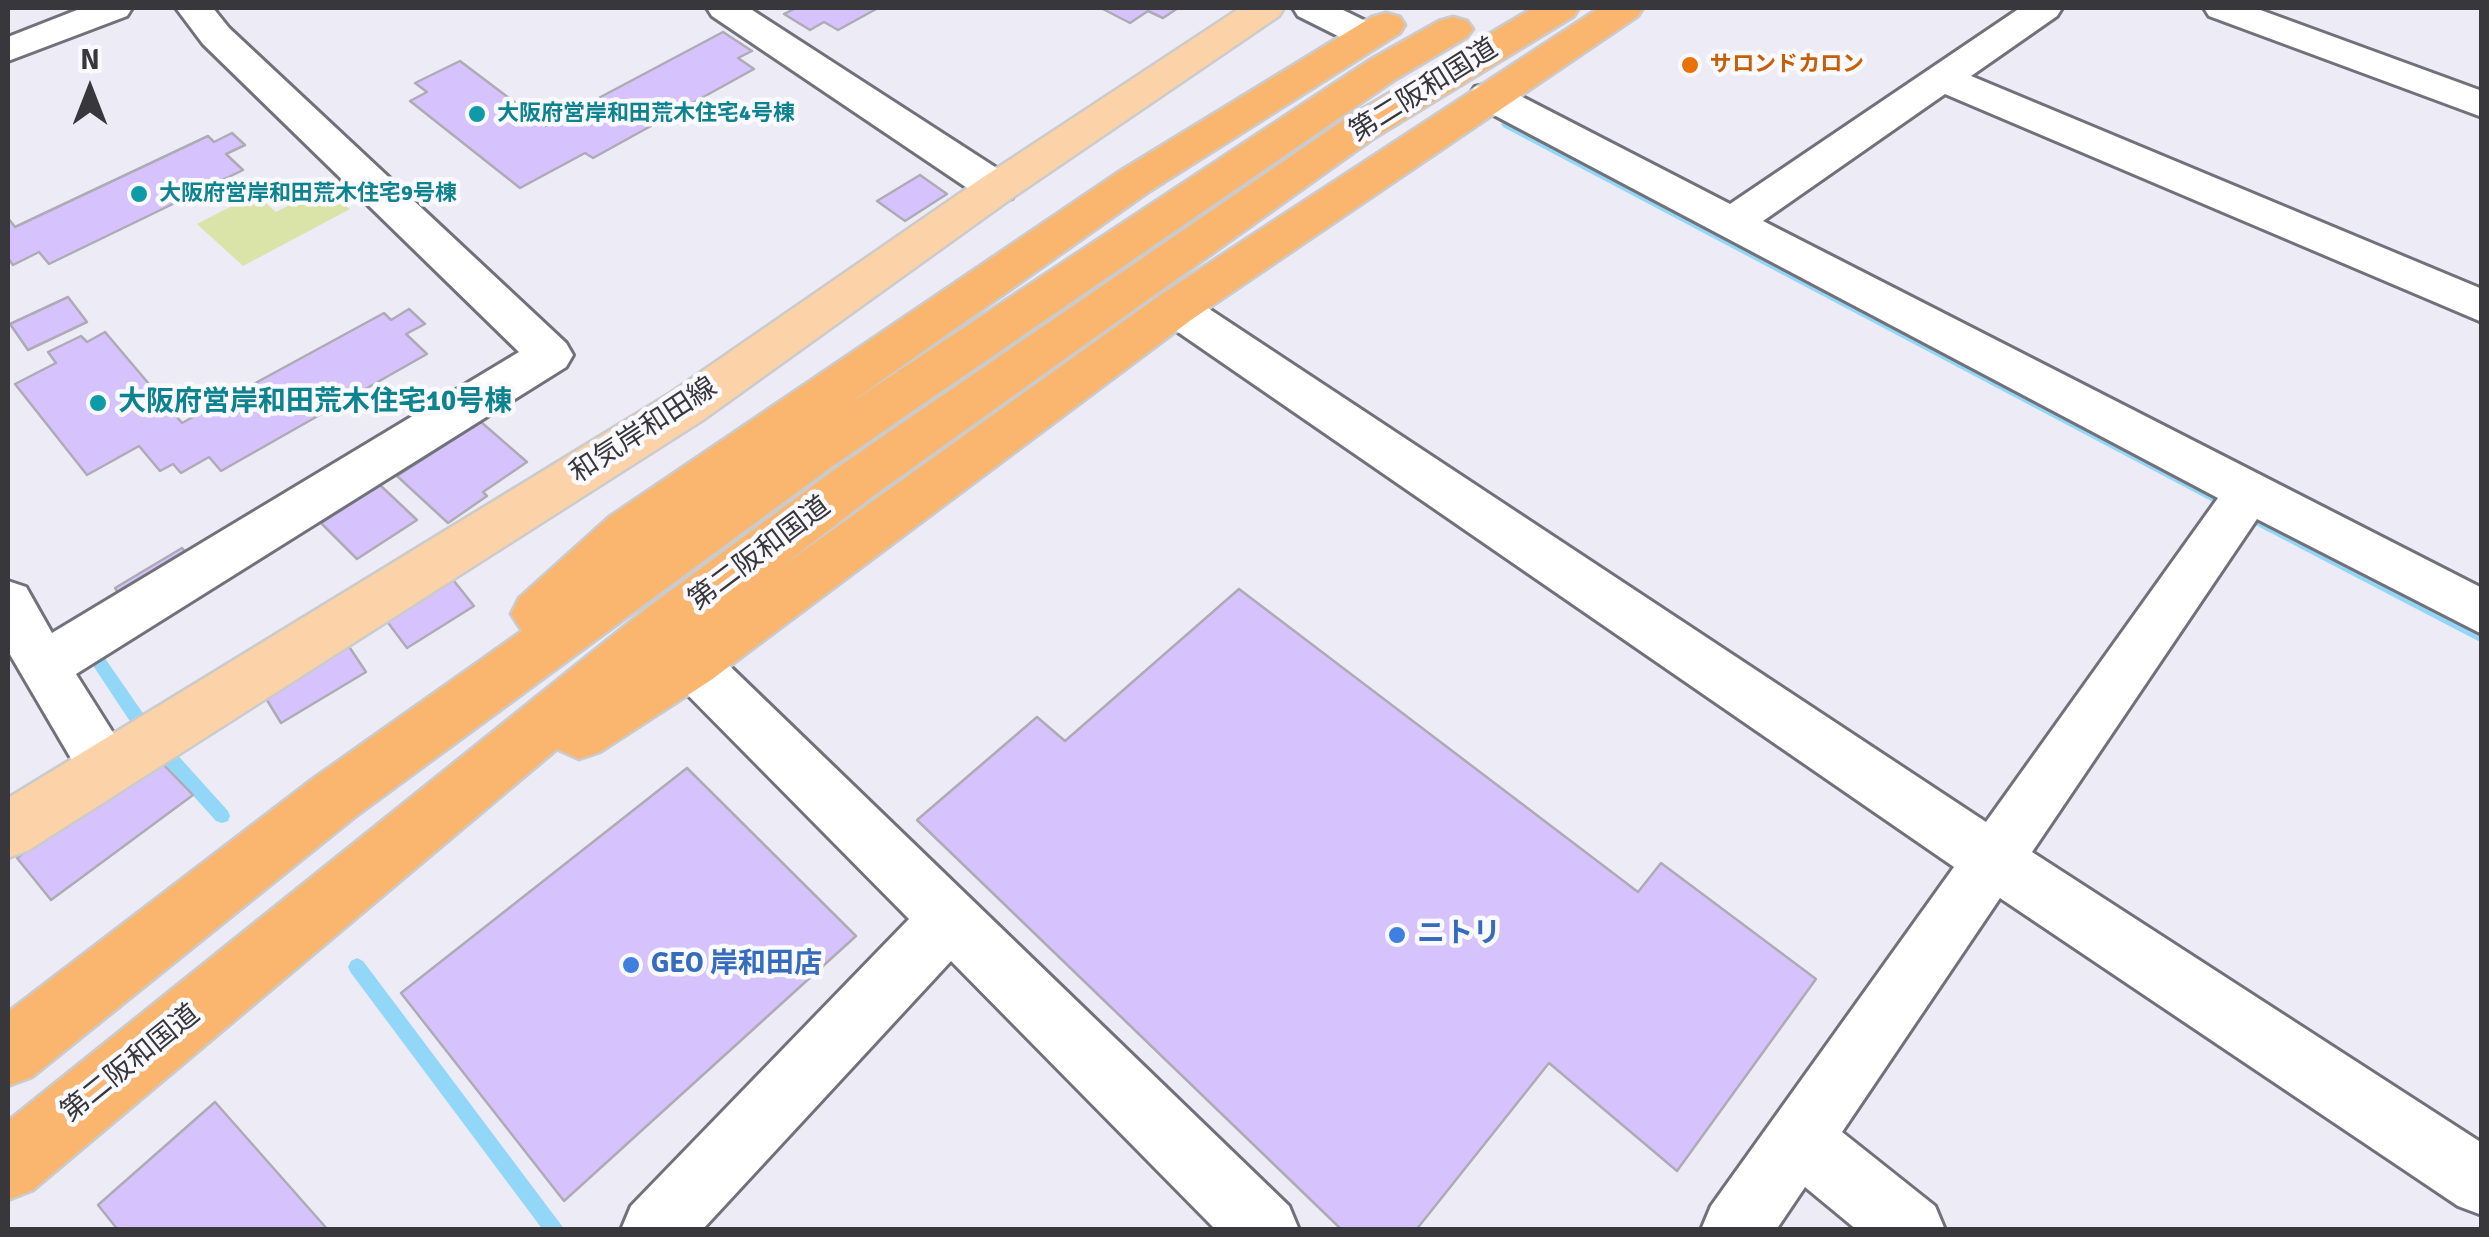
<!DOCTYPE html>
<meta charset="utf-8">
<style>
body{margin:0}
#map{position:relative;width:2489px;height:1237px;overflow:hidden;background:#ecebf6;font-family:Signika,sans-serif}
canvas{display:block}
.frame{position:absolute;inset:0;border:10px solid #38373c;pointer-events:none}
.north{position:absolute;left:40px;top:40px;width:100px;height:100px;-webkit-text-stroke:8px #faf9fe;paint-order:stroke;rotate:0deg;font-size:28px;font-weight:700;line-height:40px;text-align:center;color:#38373c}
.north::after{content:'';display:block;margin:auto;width:35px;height:45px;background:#38373c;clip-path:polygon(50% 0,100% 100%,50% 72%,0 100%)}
</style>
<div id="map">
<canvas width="2489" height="1237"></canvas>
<div class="frame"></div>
<div class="north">N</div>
</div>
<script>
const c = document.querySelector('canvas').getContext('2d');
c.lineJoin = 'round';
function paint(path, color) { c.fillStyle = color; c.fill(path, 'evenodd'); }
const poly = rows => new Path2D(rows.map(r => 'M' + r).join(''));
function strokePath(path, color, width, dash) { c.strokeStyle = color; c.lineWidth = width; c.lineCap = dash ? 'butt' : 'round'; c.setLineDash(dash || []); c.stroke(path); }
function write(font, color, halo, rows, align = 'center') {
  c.font = font + ' Signika,"Noto Sans JP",sans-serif'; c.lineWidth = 9; c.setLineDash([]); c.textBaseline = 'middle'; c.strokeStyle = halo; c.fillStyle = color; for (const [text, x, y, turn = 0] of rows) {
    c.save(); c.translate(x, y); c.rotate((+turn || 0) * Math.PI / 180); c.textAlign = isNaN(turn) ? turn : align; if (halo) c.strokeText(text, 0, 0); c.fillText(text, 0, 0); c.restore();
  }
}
const green = poly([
 [323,188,350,209,243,266,197,224,255,194,276,212]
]);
const stream = poly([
 [1507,120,2223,494,2225,498,2218,504,2213,502,1503,127,1501,124,1507,120],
 [2253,511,2482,629,2482,643,2248,521,2246,517,2248,513,2253,511],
 [97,653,102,654,147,719,149,724,147,729,141,731,135,729,92,664,89,659,92,654,97,653],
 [167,748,173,750,228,811,230,816,228,821,222,823,216,821,161,760,159,755,161,750,167,748],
 [357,958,363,961,565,1230,543,1230,351,973,348,967,351,961,357,958]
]);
const building = poly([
 [796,8,878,8,838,30,824,22,810,30,784,14,796,8],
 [1101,8,1178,8,1163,18,1148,11,1130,23,1101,8],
 [723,32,752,51,738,58,754,69,593,158,585,153,520,188,410,101,427,92,415,83,460,61,546,126,723,32],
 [232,133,245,145,226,154,243,170,49,264,39,252,13,265,8,258,8,218,15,227,208,136,214,142,232,133],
 [920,175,947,194,905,221,877,201,920,175],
 [68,297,87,322,28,350,10,324,68,297],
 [409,309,425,324,406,334,427,354,221,471,209,457,181,473,173,464,160,471,139,446,87,475,15,384,56,363,48,352,81,336,87,342,105,332,182,423,384,313,391,320,409,309],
 [481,422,527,462,483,492,487,496,448,523,397,476,481,422],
 [380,485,417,520,357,559,321,523,380,485],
 [182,548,190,557,122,598,115,588,182,548],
 [450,576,474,606,407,648,383,616,450,576],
 [1239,589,1638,892,1661,863,1816,979,1677,1171,1549,1063,1416,1230,1342,1230,917,820,1037,717,1065,741,1239,589],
 [346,642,366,672,281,723,262,692,346,642],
 [157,758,193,795,51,900,17,858,157,758],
 [687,768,856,936,564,1201,401,993,687,768],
 [215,1102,328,1230,118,1230,98,1205,215,1102]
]);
const minor = poly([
 [82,8,132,8,127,16,8,61,8,37,82,8],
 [176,8,213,8,229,28,566,343,573,355,566,367,76,674,134,766,126,784,106,791,86,784,8,651,8,581,26,587,52,633,519,352,203,44,176,8],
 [707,8,749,8,1012,178,1018,188,1012,198,997,202,982,198,712,16,707,8],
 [1293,8,1339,8,1380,28,1386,36,1380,44,1367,47,1354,44,1298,16,1293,8],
 [2020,8,2062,8,2057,16,1971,76,2482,289,2482,322,1945,94,1763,221,2482,588,2482,634,2257,519,2032,852,2482,1143,2482,1215,2458,1206,2000,898,1842,1132,1935,1206,1945,1230,1857,1230,1805,1187,1776,1230,1701,1230,1711,1206,1954,867,1159,319,1153,308,1159,297,1175,292,1191,297,1986,822,2218,498,1475,105,1469,96,1475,87,1489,84,1503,87,1730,204,2020,8],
 [2204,8,2255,8,2482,91,2482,117,2209,16,2204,8],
 [691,640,710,647,1289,1206,1299,1230,1216,1230,951,961,702,1230,621,1230,631,1206,909,919,672,679,664,663,672,647,691,640]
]);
const major = poly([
 [1240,8,1284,8,1279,16,1012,198,703,420,29,850,8,858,8,798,669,394,982,178,1240,8]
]);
const highway = poly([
 [1533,8,1579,8,1574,16,1374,138,873,496,781,567,1159,296,1599,8,1643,8,1638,16,1191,320,711,680,600,752,579,759,557,749,33,1190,8,1200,8,1121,646,609,837,468,1344,120,1533,8],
 [1386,13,1400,17,1405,25,1400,33,1147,193,847,405,1368,61,1439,21,1453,17,1467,21,1473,29,1467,37,1396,79,834,465,356,816,32,1077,8,1086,8,1012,314,778,522,631,511,614,519,598,609,517,1117,173,1372,17,1386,13]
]);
const markers = [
 [1690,65,10,"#e8710a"],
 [477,114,10,"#0f9aa8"],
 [139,194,10,"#0f9aa8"],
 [98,403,10,"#0f9aa8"],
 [1397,935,10,"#3f7fe0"],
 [631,965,10,"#3f7fe0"]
];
const farFoodnames = [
 ["サロンドカロン",1710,65]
];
const farCulturenames = [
 ["大阪府営岸和田荒木住宅4号棟",497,114],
 ["大阪府営岸和田荒木住宅9号棟",159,194]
];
const streetNames = [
 ["第二阪和国道",1424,91,-32],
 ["和気岸和田線",644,431,-33],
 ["第二阪和国道",760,554,-37],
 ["第二阪和国道",131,1064,-39]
];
const cultureNames = [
 ["大阪府営岸和田荒木住宅10号棟",118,403]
];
const shopNames = [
 ["ニトリ",1417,935],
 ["GEO 岸和田店",651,965]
];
paint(green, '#dae4a8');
paint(stream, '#92d7f8');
paint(building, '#d6c3fe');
strokePath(building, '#aeabb5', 2.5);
strokePath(minor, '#71717a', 6);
strokePath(major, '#cbcbcc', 5);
strokePath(highway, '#cbcbcc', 5);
paint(minor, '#fff');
paint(major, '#fcd3a9');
paint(highway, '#fab66f');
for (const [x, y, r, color] of markers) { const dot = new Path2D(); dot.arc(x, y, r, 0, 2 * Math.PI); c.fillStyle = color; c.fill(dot); strokePath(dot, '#faf9fe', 4); }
write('bold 22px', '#c56008', '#faf9fe', farFoodnames, 'left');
write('bold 22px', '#0d838f', '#faf9fe', farCulturenames, 'left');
write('28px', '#38373c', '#faf9fe', streetNames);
write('bold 28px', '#0d838f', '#faf9fe', cultureNames, 'left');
write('bold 28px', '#366cbe', '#faf9fe', shopNames, 'left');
</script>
